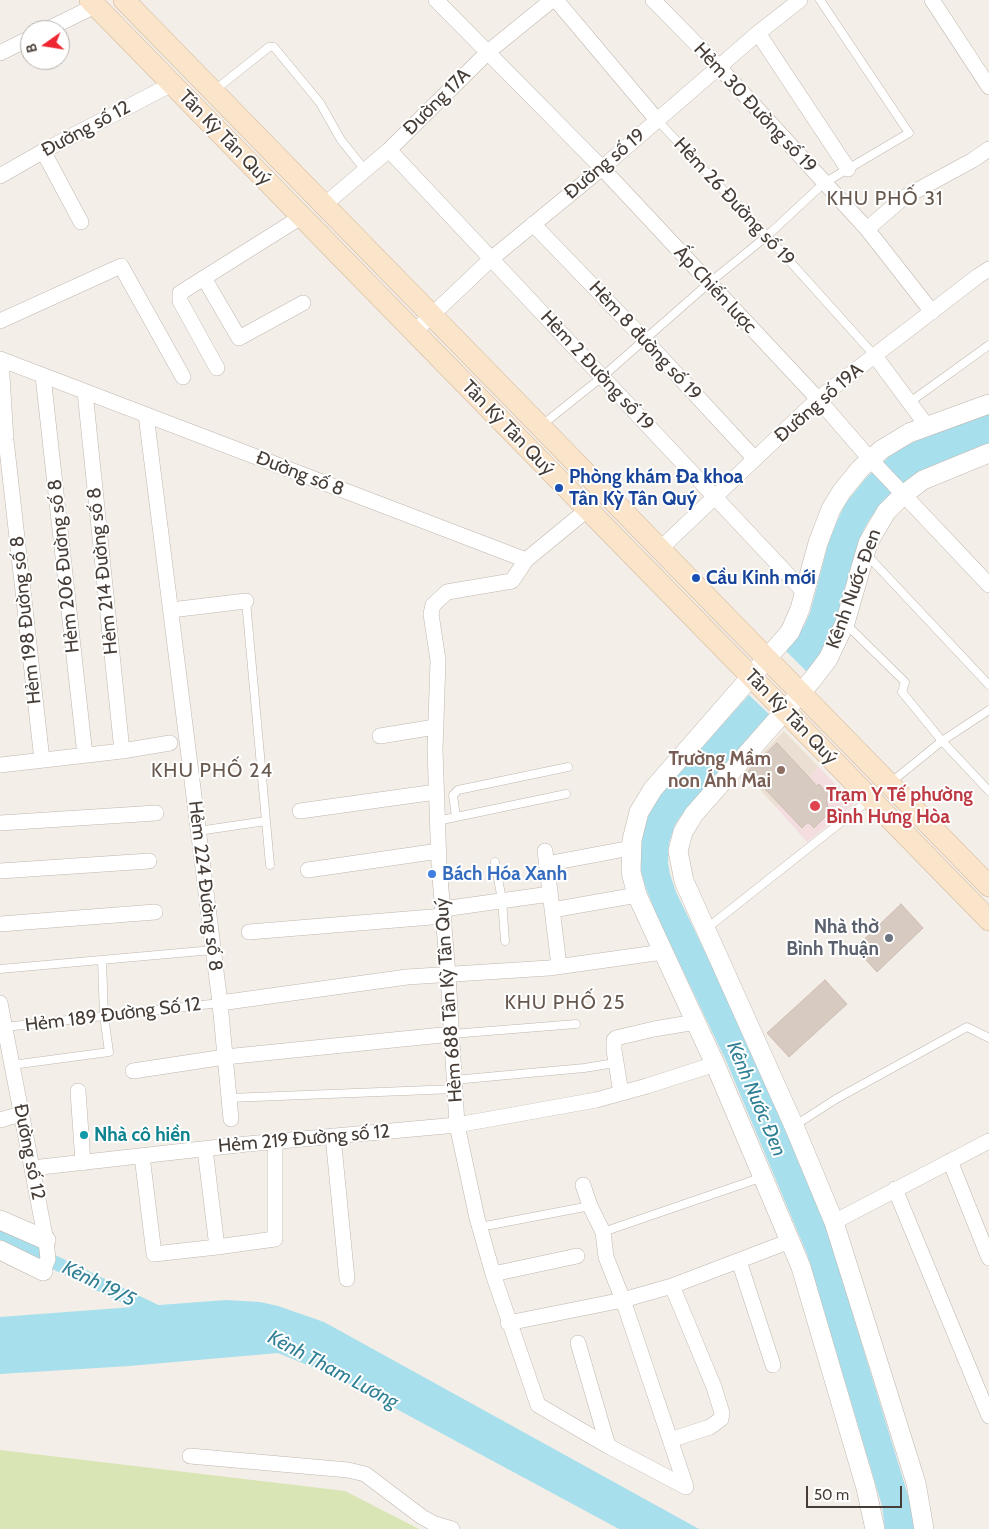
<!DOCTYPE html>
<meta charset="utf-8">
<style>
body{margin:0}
#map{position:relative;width:989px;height:1529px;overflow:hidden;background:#f3eee8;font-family:Cabin,sans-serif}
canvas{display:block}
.north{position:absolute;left:20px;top:20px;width:50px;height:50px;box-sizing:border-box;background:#fff;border:1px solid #b5b1af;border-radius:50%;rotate:257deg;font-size:14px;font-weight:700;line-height:20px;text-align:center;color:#463d37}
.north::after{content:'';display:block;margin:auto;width:18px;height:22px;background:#ed2632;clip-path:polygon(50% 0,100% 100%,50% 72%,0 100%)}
.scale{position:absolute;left:806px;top:1486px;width:96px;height:22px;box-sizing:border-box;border:2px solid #463d37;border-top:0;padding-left:6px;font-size:15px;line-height:18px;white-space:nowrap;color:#463d37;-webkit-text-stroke:4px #fff;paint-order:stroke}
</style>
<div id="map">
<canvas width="989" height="1529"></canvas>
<div class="north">B</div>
<div class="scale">50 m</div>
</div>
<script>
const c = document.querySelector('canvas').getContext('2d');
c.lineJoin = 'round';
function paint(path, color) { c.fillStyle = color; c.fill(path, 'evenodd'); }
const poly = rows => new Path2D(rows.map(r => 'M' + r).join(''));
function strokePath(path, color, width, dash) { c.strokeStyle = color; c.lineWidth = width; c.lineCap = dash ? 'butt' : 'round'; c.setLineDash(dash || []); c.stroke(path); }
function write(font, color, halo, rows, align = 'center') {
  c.font = font + ' Cabin,sans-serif'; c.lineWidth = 4; c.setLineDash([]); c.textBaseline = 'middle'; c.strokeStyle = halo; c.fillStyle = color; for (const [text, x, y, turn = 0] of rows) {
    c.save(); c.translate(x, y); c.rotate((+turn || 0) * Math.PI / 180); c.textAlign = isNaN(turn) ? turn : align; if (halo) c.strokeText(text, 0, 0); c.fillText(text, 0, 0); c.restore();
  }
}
const education = poly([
 [784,731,819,767,776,807,744,772]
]);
const medical = poly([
 [819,767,854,804,807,842,776,807]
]);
const green = poly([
 [0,1450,345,1491,419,1529,0,1529]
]);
const water = poly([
 [989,412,989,443,941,462,911,477,894,491,871,517,864,529,859,542,838,618,828,642,807,672,786,651,804,626,810,613,830,537,845,504,866,478,891,455,901,448,929,435],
 [749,695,770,715,680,817,675,825,669,843,668,863,670,874,676,892,745,1034,825,1223,910,1502,914,1529,885,1529,882,1506,807,1254,727,1063,657,916,645,886,641,871,641,846,643,831,651,808,665,788],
 [226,1300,260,1302,278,1306,324,1322,699,1529,619,1529,339,1378,278,1353,129,1366,0,1374,0,1317]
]);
const canal = poly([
 [0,1236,161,1314]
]);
const building = poly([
 [777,743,817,786,819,784,829,795,826,798,829,813,814,828,808,822,802,828,748,771,777,743],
 [901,904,923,928,877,972,855,948,901,904],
 [825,980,847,1004,789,1057,767,1033,825,980]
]);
const service = poly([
 [215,90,269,47,274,47,320,103,341,140,365,170],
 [657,120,767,236,875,356],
 [910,402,989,345],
 [542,425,602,377,709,283,767,236,824,183,909,133,820,0],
 [867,555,989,685],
 [246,601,270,865],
 [846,624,905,682,902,692,942,741,989,791],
 [890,783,942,741,989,710],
 [456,817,453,795,458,790,568,767],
 [437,821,566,794],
 [198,831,266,821],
 [495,862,502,900,505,941],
 [706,929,869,800],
 [0,969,213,950],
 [5,1027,220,1003],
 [452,1034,576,1024],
 [12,1065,109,1052,104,1016,102,960],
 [454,1080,584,1068,615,1063],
 [229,1098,455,1089],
 [794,1126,836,1099,967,1027,989,1038],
 [480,1227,590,1206],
 [603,1232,763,1177]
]);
const minor = poly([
 [436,0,602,168,818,399,870,459,989,585],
 [556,0,657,120],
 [653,0,719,67,867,229,932,312],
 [932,0,989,87],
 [46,30,95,6],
 [758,33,848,169],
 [0,53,30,38],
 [389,150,805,593],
 [43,151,81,222],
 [0,176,47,149,172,84],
 [324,205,389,150,488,52,552,0],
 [533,224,644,339,755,459],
 [867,229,903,198,973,160,989,149],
 [204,278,239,338,303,303],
 [0,321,121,266,183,377],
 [414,332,491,259,602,168,758,33,800,0],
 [875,356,927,426],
 [0,359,526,560,588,509],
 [1,360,6,440,42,760],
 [217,368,180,301,180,293,301,217],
 [43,376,85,755],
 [85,392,122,751],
 [146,415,220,1003,231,1119],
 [660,549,818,399,978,276,989,269],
 [526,560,512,581,447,592,433,605,431,614,438,660,435,750,439,865,448,975,457,1125,477,1218,493,1274,538,1405,608,1446,578,1343],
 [171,610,246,601],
 [380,736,435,727],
 [0,765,122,751,170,743],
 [300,811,436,792],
 [0,823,156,813],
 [545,851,559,966],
 [546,864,631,848],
 [308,870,439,851],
 [0,871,149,861],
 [443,909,550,894],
 [552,910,637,895],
 [0,924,155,912],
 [249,932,444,916],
 [0,1003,46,1241,48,1259,43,1271],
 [220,1003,407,977,549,968,663,952],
 [133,1071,225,1057,452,1034],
 [78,1091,83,1163],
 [621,1093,614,1050,614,1040,616,1038,654,1029,696,1022],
 [0,1120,21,1114],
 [333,1136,347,1279],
 [142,1156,154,1254,217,1247,205,1149],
 [950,1161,989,1258],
 [32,1168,247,1144,457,1125,596,1100,647,1086,715,1064],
 [583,1185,590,1206,603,1232,606,1257,623,1300,686,1487],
 [895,1189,989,1416],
 [834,1222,989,1141],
 [217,1247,275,1239,275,1142],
 [739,1261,773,1365],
 [493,1274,577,1256],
 [508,1323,623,1300,672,1286,790,1241],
 [670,1440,710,1427,721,1419,722,1413,714,1387,672,1286],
 [608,1446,686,1487],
 [190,1456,348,1470,365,1474,422,1517,435,1524,452,1529]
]);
const tertiary = poly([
 [0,1220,46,1240],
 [0,1250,43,1271],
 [875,1529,866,1488,801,1267,715,1064,637,895,631,872,632,840,639,812,653,789,790,632,800,609,818,543,831,509,842,491,860,469,881,450,909,433,989,404],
 [924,1529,916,1483,834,1222,794,1126,684,881,678,851,683,832,694,814,812,680,828,659,845,623,868,543,886,512,903,495,923,480,989,453]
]);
const secondary = poly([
 [90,0,989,920],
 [124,0,989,886]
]);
const markers = [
 [559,488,5,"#1a4fb4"],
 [696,578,5,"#1a4fb4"],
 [781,770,5,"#8d6e63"],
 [815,806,6,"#e0444e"],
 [432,874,5,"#3f7fe0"],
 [889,938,5,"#6b7280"],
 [84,1135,5,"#0f9aa8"]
];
const streetNames = [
 ["Đường 17A",437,102,-45],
 ["Hẻm 30 Đường số 19",755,108,47],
 ["Đường số 12",86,129,-28],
 ["Tân Kỳ Tân Quý",225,138,46],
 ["Đường số 19",605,164,-40],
 ["Hẻm 26 Đường số 19",734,202,47],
 ["Ấp Chiến lược",715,290,47],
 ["Hẻm 8 đường số 19",645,341,47],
 ["Hẻm 2 Đường số 19",597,371,47],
 ["Đường số 19A",819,403,-41],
 ["Tân Kỳ Tân Quý",508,428,46],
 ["Đường số 8",300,474,21],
 ["Hẻm 206 Đường số 8",64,566,-96],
 ["Hẻm 214 Đường số 8",103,571,-96],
 ["Kênh Nước Đen",854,589,-70],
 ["Hẻm 198 Đường số 8",26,620,-96],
 ["Tân Kỳ Tân Quý",791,717,46],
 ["Hẻm 224 Đường số 8",205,886,83],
 ["Hẻm 688 Tân Kỳ Tân Quý",449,1000,-94],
 ["Hẻm 189 Đường Số 12",113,1015,-7],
 ["Hẻm 219 Đường số 12",304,1139,-5],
 ["Đường số 12",29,1152,79]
];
const transitNames = [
 ["Phòng khám Đa khoa",569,477],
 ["Tân Kỳ Tân Quý",569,499],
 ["Cầu Kinh mới",706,578]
];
const educationNames = [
 ["Trường Mầm",771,759],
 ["non Ánh Mai",771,781]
];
const healthNames = [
 ["Trạm Y Tế phường",826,795],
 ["Bình Hưng Hòa",826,817]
];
const shopNames = [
 ["Bách Hóa Xanh",442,874]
];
const worshipNames = [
 ["Nhà thờ",879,927],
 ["Bình Thuận",879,949]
];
const cultureNames = [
 ["Nhà cô hiền",94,1135]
];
const neighbourhoodNames = [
 ["KHU PHỐ 31",885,199],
 ["KHU PHỐ 24",212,771],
 ["KHU PHỐ 25",565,1003]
];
const waterNames = [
 ["Kênh Nước Đen",756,1099,67],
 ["Kênh 19/5",99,1284,26],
 ["Kênh Tham Lương",333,1370,28]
];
paint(education, '#ebdfd3');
paint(medical, '#f3ddde');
paint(green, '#d9e5b4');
paint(water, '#a8dfec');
strokePath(canal, '#a8dfec', 14);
paint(building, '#d7cac1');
strokePath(building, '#cebdb2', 1);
strokePath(service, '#c1b6ae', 9);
strokePath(minor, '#c1b6ae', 16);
strokePath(tertiary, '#c1b6ae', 20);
strokePath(secondary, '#d3b99d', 22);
strokePath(service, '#fff', 8);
strokePath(minor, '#fff', 15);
strokePath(tertiary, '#fff', 19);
strokePath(secondary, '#fbe5ca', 21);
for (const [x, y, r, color] of markers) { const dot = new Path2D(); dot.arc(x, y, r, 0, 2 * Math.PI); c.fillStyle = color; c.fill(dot); strokePath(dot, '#fff', 2); }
write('19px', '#463d37', '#fff', streetNames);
write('bold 19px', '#164399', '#fff', transitNames, 'left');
write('bold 19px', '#785e54', '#fff', educationNames, 'right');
write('bold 19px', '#be3a42', '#fff', healthNames, 'left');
write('bold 19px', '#366cbe', '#fff', shopNames, 'left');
write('bold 19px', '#5b616d', '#fff', worshipNames, 'right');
write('bold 19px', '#0d838f', '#fff', cultureNames, 'left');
c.letterSpacing = '1px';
write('20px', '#68594f', '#fff', neighbourhoodNames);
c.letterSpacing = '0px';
write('italic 20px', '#318095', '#fff', waterNames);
</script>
